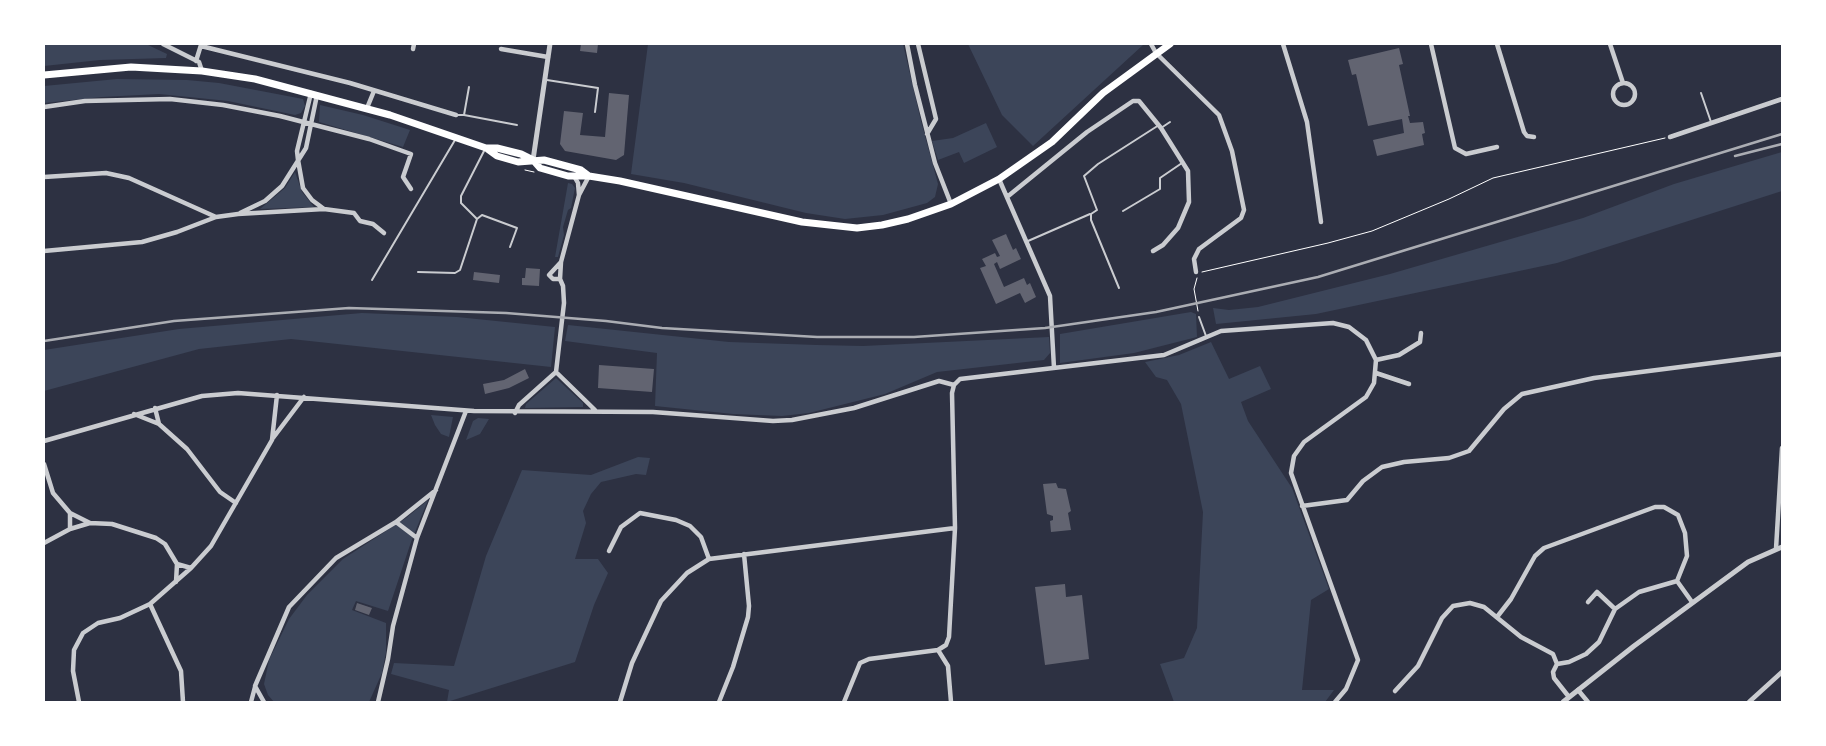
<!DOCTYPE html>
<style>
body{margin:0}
#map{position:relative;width:1826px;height:746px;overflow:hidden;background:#2d3142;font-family:"IBM Plex Sans",sans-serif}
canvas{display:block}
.frame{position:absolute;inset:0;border:45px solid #fff;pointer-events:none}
</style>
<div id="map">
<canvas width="1826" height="746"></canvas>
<div class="frame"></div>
</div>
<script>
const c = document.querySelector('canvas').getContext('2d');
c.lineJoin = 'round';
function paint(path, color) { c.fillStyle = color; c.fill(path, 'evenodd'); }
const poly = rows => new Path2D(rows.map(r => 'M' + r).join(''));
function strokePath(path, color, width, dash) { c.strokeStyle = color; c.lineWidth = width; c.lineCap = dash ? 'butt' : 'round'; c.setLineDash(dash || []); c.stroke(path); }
const green = poly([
 [44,44,146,44,167,54,166,58,100,60,44,66],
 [648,44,903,44,921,121,938,184,935,197,927,203,883,215,845,219,806,213,684,183,631,174],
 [968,44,1142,44,1143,45,1033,146,1002,115],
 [117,79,187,80,219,83,303,99,305,106,301,113,295,115,228,101,159,94,102,97,44,103,44,86],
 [320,105,363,115,410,130,403,147,319,122],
 [986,123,997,147,964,163,959,152,938,160,932,141,953,138],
 [1782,152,1782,191,1557,263,1316,314,1216,324,1213,308,1229,310,1258,307,1390,274,1583,218,1674,184],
 [295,172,302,192,314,207,260,209,285,188],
 [568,183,572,184,575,188,571,208,568,210,563,227,564,235,558,257,555,257],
 [1191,312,1196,314,1197,337,1134,353,1060,363,1060,334],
 [362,313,457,317,555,327,551,367,291,339,199,349,44,391,44,350,179,329],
 [568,325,729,342,817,345,863,346,1049,337,1050,353,1044,360,937,372,885,394,809,413,782,416,733,414,655,406,657,353,565,341],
 [1211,342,1229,379,1260,366,1271,389,1241,402,1248,421,1292,488,1329,589,1311,600,1302,690,1334,690,1325,702,1174,702,1160,664,1184,658,1197,628,1203,512,1181,404,1167,380,1156,377,1145,362,1179,355],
 [556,378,583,403,583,407,525,408,526,404],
 [431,415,453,417,449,437,441,434,435,425],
 [478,418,489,419,480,434,466,440,473,421],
 [638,457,650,458,646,475,636,474,601,482,591,494,583,511,586,523,575,559,598,559,608,573,594,605,575,662,447,702,449,690,391,674,394,663,454,666,486,556,522,470,591,475],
 [428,500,411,542,388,611,356,601,352,610,386,623,386,652,382,673,369,702,274,702,268,695,264,684,269,660,289,619,307,595,343,559,406,518]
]);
const building = poly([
 [581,44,598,44,597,53,580,51],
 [1399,48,1403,64,1399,65,1410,116,1408,116,1410,123,1423,122,1425,133,1422,134,1424,145,1377,156,1373,140,1404,133,1402,119,1368,126,1356,74,1352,75,1348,60],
 [609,93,629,95,624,155,616,160,565,151,560,144,564,111,583,113,580,135,605,137],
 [1006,234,1013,250,1016,248,1021,259,1000,269,997,262,994,264,1004,287,1024,278,1027,285,1030,283,1036,297,1025,303,1020,293,996,304,980,268,986,266,982,259,995,253,997,257,1000,256,992,240],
 [526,268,540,269,539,286,522,285,522,278,525,278],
 [474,272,500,275,499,283,473,280],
 [599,365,654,369,652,392,598,388],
 [525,369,529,378,509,388,485,394,483,384,504,380],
 [1056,483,1058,488,1066,489,1071,511,1068,513,1071,530,1051,532,1050,521,1053,520,1053,516,1047,514,1043,484],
 [1065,584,1066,597,1082,595,1089,659,1045,665,1035,587],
 [357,603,372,608,369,615,355,610]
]);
const path = poly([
 [525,170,534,172],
 [1202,272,1328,243,1372,231,1449,199,1493,178,1665,138],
 [1197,278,1194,289,1198,311]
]);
const service = poly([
 [547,80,598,88,595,112],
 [1701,93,1711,122],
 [456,115,464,115,517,125],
 [464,115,469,87],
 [1161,128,1170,122],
 [1123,211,1160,189,1160,178,1182,163],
 [477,219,482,215,517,228,510,247],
 [1028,241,1090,214],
 [418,272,455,273,460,270,477,219,461,203,461,196,484,151],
 [372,280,455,140],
 [1119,288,1091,220,1091,214,1097,210,1084,176,1098,164,1159,125],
 [1199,317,1206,336]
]);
const minor = poly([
 [163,44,199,62,202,71],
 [907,44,915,85,935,163,951,204],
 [918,44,936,119,927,134],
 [1151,44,1156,53,1219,115,1232,151,1244,210,1241,218,1199,249,1194,259,1196,272],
 [1283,44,1307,122,1321,222],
 [1431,44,1455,148,1466,154,1497,147],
 [1497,44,1524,132,1527,136,1534,137],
 [1610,44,1623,83],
 [201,46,350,83,456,115],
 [413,49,414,44],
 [501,49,548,57],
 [196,61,201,45],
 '1613 94a11 11 0 1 1 22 0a11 11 0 1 1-22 0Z',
 [44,107,85,101,170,99,223,105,280,116,369,139,411,154,403,177,411,189],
 [367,108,374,91],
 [1670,137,1782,99],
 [574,176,578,183,579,195],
 [44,177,106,173,129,178,216,217],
 [999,179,1050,296,1054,368],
 [1007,197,1087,132,1133,101,1139,101,1161,128,1188,171,1189,202,1178,228,1163,245,1153,251],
 [324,209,354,213,360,221,373,224,384,233],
 [240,213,265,201,282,186,306,148,317,95],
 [44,251,142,242,177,232,216,217,238,214,324,209,312,200,303,188,298,160,297,151,311,93],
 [560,279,553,279,549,275,561,262],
 [1376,360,1399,355,1420,342,1421,333],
 [556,372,564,303,563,286,560,279,561,262,579,195,589,176],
 [1376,373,1409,384],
 [155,408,159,424],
 [515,413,519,405,556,372,595,410],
 [134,414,159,424,187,449,220,492,236,503],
 [273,438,304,397],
 [44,441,202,396,238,393,474,411,653,412,773,421,792,420,854,408,939,381,954,385],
 [44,464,53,493,70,513,70,529],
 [1302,506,1347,500,1363,481,1382,467,1404,462,1449,458,1469,451,1504,409,1522,394,1594,378,1782,354],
 [70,513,90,523],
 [396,522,417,538],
 [44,543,70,529,90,523,112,524,156,538,165,544,177,564,191,568],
 [1776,549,1782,448],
 [609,551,621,527,640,513,676,520,690,526,701,537,709,559],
 [1677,581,1692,602],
 [176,582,177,564],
 [1588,602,1597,592,1615,609],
 [150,604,181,671,183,702],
 [1497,617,1511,599,1535,556,1544,548,1655,507,1664,507,1678,515,1685,533,1687,556,1677,581,1639,592,1615,609,1599,642,1586,654,1569,662,1557,664],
 [938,650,948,666,951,702],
 [1578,690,1588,702],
 [1395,691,1418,666,1442,618,1453,606,1470,603,1484,607,1521,637,1553,654,1557,664,1553,672,1554,678,1569,697],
 [79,702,73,671,74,650,83,633,98,623,120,618,150,604,191,568,211,546,272,440,277,395],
 [251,702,255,687],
 [264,702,255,686,289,607,336,558,396,522,436,490],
 [378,702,388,659,393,626,417,538,466,411],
 [620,702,632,663,661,601,687,573,709,559,955,528],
 [719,702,733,667,748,617,749,606,744,554],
 [844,702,860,663,869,659,938,650,946,645,949,637,955,528,952,393,954,385,960,379,1164,355,1221,331,1333,323,1349,327,1366,340,1376,360,1374,383,1366,397,1304,442,1294,456,1291,473,1358,660,1346,689,1335,702],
 [1749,702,1782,672]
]);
const tertiary = poly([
 [533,160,550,44],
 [1563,702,1634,646,1748,562,1782,547]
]);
const trunk = poly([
 [44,75,131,67,202,71,255,79,390,115,486,148,497,156,518,162,544,160,581,170,589,176],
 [486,148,497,148,521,154,533,160,540,168,568,176,589,176,620,181,802,222,857,228,882,225,908,219,951,204,999,179,1052,142,1103,93,1170,44]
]);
const rail = poly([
 [1735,156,1782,144],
 [44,341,174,321,349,308,506,313,606,321,662,328,817,337,914,337,1045,328,1156,312,1318,277,1782,134]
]);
paint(green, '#3c4559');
paint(building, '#626471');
strokePath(path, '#fff', 1);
strokePath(service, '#caccd0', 2);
strokePath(minor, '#caccd0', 4.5);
strokePath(tertiary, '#caccd0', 5);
strokePath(trunk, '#fff', 7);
strokePath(rail, '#abadb3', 2.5);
</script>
